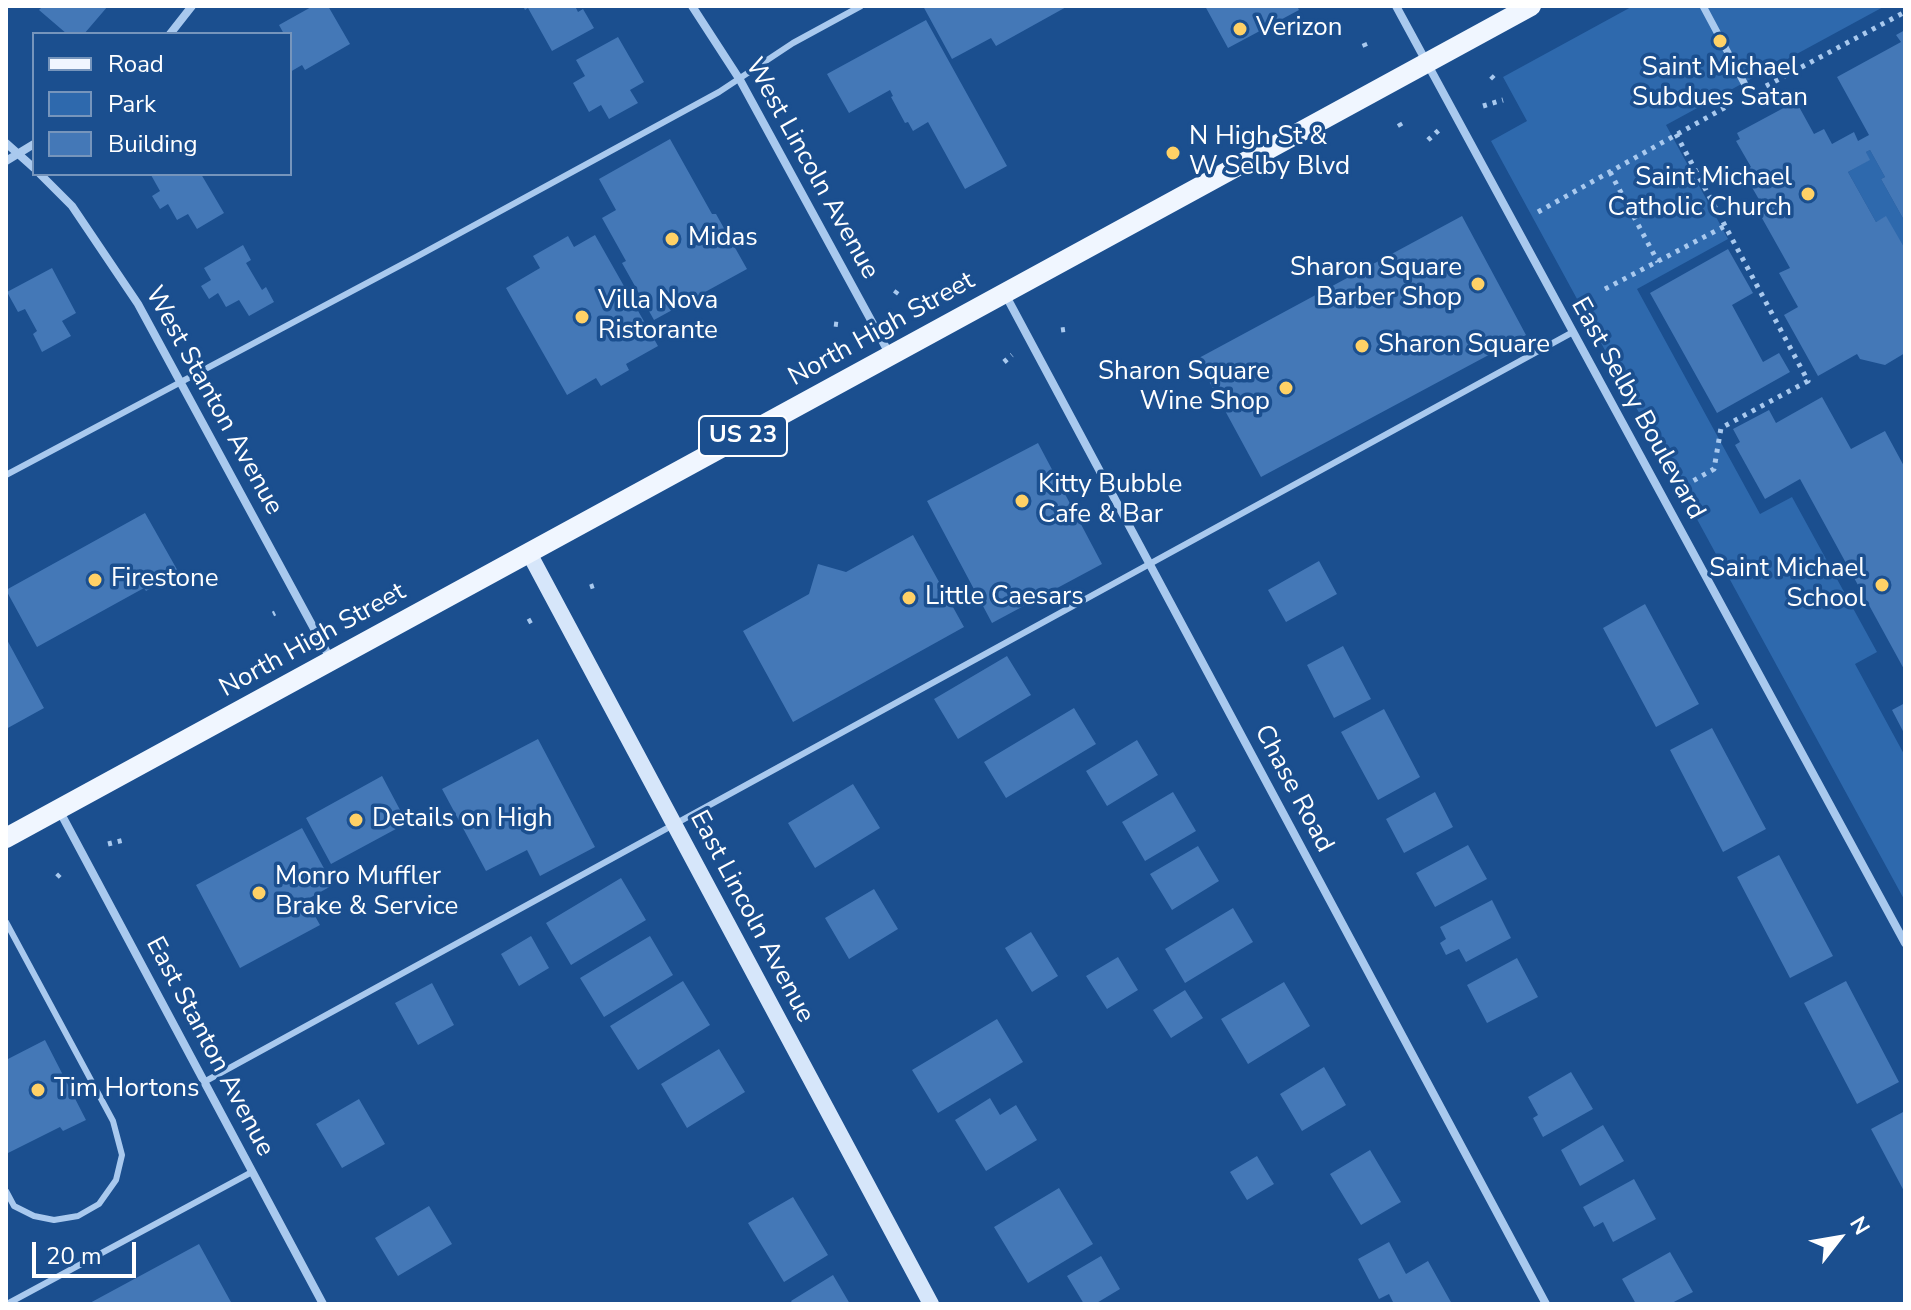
<!DOCTYPE html>
<style>
body{margin:0}
#map{position:relative;width:1911px;height:1310px;overflow:hidden;background:#1b4f8f;font-family:"Nunito Sans",sans-serif}
canvas{display:block}
.frame{position:absolute;inset:0;border:8px solid #fff;pointer-events:none}
.legend{position:absolute;left:32px;top:32px;width:260px;height:144px;box-sizing:border-box;background:#1b4f8f;border:2px solid #7695bc;margin:0;padding:10px 14px;list-style:none;font-size:24px;color:#fff}
.legend li{display:flex;align-items:center;gap:16px;height:40px}
.legend b{width:40px;border:2px solid #7695bc}
.north{position:absolute;left:1799px;top:1198px;width:80px;height:80px;-webkit-text-stroke:6px #1b4f8f;paint-order:stroke;rotate:59deg;font-size:22px;font-weight:700;line-height:32px;text-align:center;color:#fff}
.north::after{content:'';display:block;margin:auto;width:28px;height:36px;background:#fff;clip-path:polygon(50% 0,100% 100%,50% 72%,0 100%)}
.scale{position:absolute;left:32px;top:1242px;width:104px;height:36px;box-sizing:border-box;border:4px solid #fff;border-top:0;padding-left:10px;font-size:24px;line-height:28px;white-space:nowrap;color:#fff;-webkit-text-stroke:6px #1b4f8f;paint-order:stroke}
</style>
<div id="map">
<canvas width="1911" height="1310"></canvas>
<div class="frame"></div>
<ul class="legend">
<li><b style="height:10px;background:#f0f6ff"></b>Road</li>
<li><b style="height:22px;background:#2e69ad"></b>Park</li>
<li><b style="height:22px;background:#4478b7"></b>Building</li>
</ul>
<div class="north">N</div>
<div class="scale">20 m</div>
</div>
<script>
const c = document.querySelector('canvas').getContext('2d');
c.lineJoin = 'round';
function paint(path, color) { c.fillStyle = color; c.fill(path, 'evenodd'); }
const poly = rows => new Path2D(rows.map(r => 'M' + r).join(''));
function strokePath(path, color, width, dash) { c.strokeStyle = color; c.lineWidth = width; c.lineCap = dash ? 'butt' : 'round'; c.setLineDash(dash || []); c.stroke(path); }
function write(font, color, halo, rows, align = 'center') {
  c.font = font + ' "Nunito Sans",sans-serif'; c.lineWidth = 7; c.setLineDash([]); c.textBaseline = 'middle'; c.strokeStyle = halo; c.fillStyle = color; for (const [text, x, y, turn = 0] of rows) {
    c.save(); c.translate(x, y); c.rotate((+turn || 0) * Math.PI / 180); c.textAlign = isNaN(turn) ? turn : align; if (halo) c.strokeText(text, 0, 0); c.fillText(text, 0, 0); c.restore();
  }
}
const green = poly([
 [1633,6,1885,6,1666,125,1728,239,1637,289,1760,514,1792,497,1877,652,1855,664,1905,756,1905,901,1491,141,1527,121,1503,77],
 [1870,150,1885,177,1881,179,1905,222,1904,250,1886,217,1876,222,1848,172,1869,160,1866,152]
]);
const building = poly([
 [43,6,108,6,84,34,67,34,39,10],
 [313,6,328,6,350,44,305,70,302,65,290,72,290,34,284,34,279,25],
 [523,6,575,6,578,12,583,9,594,28,552,51,528,8,525,10],
 [923,6,1068,6,996,46,991,38,952,59],
 [1205,6,1297,6,1299,10,1228,48],
 [926,20,1007,166,965,189,928,122,913,131,908,122,905,123,891,97,893,96,890,90,849,113,827,74],
 [1905,30,1905,222,1881,179,1885,177,1870,150,1866,152,1870,160,1848,172,1876,222,1886,216,1905,249,1905,353,1885,365,1860,359,1857,354,1818,376,1784,315,1798,307,1779,273,1790,268,1758,211,1764,208,1743,172,1751,167,1736,141,1740,139,1737,133,1791,104,1793,108,1798,105,1814,134,1824,129,1832,144,1854,132,1858,141,1869,135,1837,77,1901,42,1896,35],
 [618,37,644,82,630,90,638,103,609,119,601,105,589,112,573,83,585,76,576,60],
 [670,139,712,214,716,214,747,269,654,320,622,263,626,261,602,218,616,210,599,179],
 [153,174,201,174,224,213,197,229,188,214,177,220,168,204,160,209,152,196,160,191,151,175],
 [1462,216,1526,335,1261,477,1197,359],
 [595,235,658,346,626,364,629,370,601,386,596,378,567,395,506,288,540,268,533,256,568,236,574,247],
 [243,245,251,260,246,263,262,290,266,287,274,302,249,316,239,300,226,307,218,293,209,299,201,286,211,280,204,268],
 [1728,249,1753,293,1732,305,1763,362,1779,353,1790,372,1717,413,1650,293],
 [52,268,76,313,62,321,71,336,42,352,33,334,37,331,25,309,18,312,7,292],
 [1822,397,1851,449,1885,431,1905,468,1905,671,1800,479,1765,499,1735,445,1740,442,1733,429,1769,410,1776,423],
 [1038,443,1102,564,992,623,927,501],
 [145,513,179,573,146,591,144,588,37,647,6,590],
 [913,535,964,627,793,722,743,631,809,594,818,564,846,572],
 [1319,561,1337,594,1286,622,1268,590],
 [1645,604,1699,704,1656,727,1603,628],
 [6,638,44,708,6,729],
 [1343,646,1371,699,1334,718,1307,665],
 [1007,656,1031,695,958,739,934,699],
 [1905,703,1905,735,1892,710],
 [1074,708,1096,744,1006,798,984,762],
 [1384,709,1420,777,1378,800,1341,732],
 [1712,728,1766,829,1723,852,1670,750],
 [538,739,595,847,540,876,527,850,486,871,442,789],
 [1137,740,1158,775,1107,806,1086,771],
 [382,776,407,823,331,864,306,818],
 [853,784,880,828,815,868,788,823],
 [1173,792,1196,831,1145,861,1122,822],
 [1435,792,1453,827,1404,853,1386,819],
 [302,828,333,885,306,900,320,925,240,968,196,885],
 [1468,845,1487,879,1435,907,1416,873],
 [1198,846,1219,881,1172,910,1150,874],
 [1779,855,1833,956,1790,978,1737,877],
 [621,878,646,920,571,965,546,923],
 [874,889,898,929,849,959,825,918],
 [1492,900,1511,938,1466,962,1459,949,1446,955,1440,943,1446,939,1440,927],
 [1233,908,1253,942,1185,983,1165,949],
 [1031,932,1058,976,1032,992,1005,948],
 [531,936,549,968,519,986,501,954],
 [650,936,673,975,604,1017,580,978],
 [1118,957,1138,990,1107,1009,1086,976],
 [1517,958,1538,997,1487,1023,1467,985],
 [683,981,710,1025,638,1070,610,1026],
 [1846,981,1899,1082,1857,1104,1804,1003],
 [1284,982,1310,1026,1248,1064,1221,1019],
 [432,983,454,1025,418,1045,395,1003],
 [1185,990,1203,1018,1171,1038,1153,1010],
 [997,1019,1023,1062,938,1113,912,1070],
 [45,1040,86,1120,63,1131,60,1127,8,1153,6,1060],
 [719,1049,745,1092,687,1128,661,1084],
 [1324,1067,1346,1105,1302,1131,1280,1094],
 [1571,1072,1593,1109,1543,1137,1533,1118,1538,1115,1528,1097],
 [990,1098,1000,1115,1016,1105,1037,1140,986,1171,955,1120],
 [359,1099,385,1144,342,1168,316,1124],
 [1905,1111,1905,1193,1871,1129],
 [1603,1125,1624,1161,1580,1186,1561,1150],
 [1370,1150,1401,1202,1361,1225,1330,1174],
 [1257,1156,1274,1184,1247,1200,1230,1172],
 [1634,1179,1656,1219,1613,1242,1603,1222,1594,1227,1583,1207],
 [1059,1188,1093,1244,1028,1283,994,1227],
 [793,1197,828,1255,784,1282,748,1223],
 [429,1206,452,1244,398,1276,375,1238],
 [1389,1242,1406,1274,1428,1261,1452,1304,1394,1304,1389,1294,1379,1299,1358,1259],
 [199,1244,232,1304,88,1304],
 [1670,1252,1693,1292,1670,1304,1636,1304,1622,1279],
 [1101,1256,1120,1289,1095,1304,1084,1304,1067,1276],
 [833,1275,850,1304,793,1304,791,1301]
]);
const path = poly([
 [1364,43,1367,50],
 [1491,76,1494,79],
 [1766,86,1905,12],
 [1483,106,1503,100],
 [1399,123,1402,128],
 [1676,134,1808,381,1721,428,1714,469,1684,486],
 [1428,140,1439,130],
 [1610,172,1658,262],
 [1538,212,1733,103],
 [1605,289,1725,226],
 [895,294,898,290],
 [834,324,842,325],
 [1061,330,1068,329],
 [1004,362,1012,355],
 [590,587,599,584],
 [273,614,275,613],
 [528,622,535,618],
 [108,844,124,840],
 [57,877,63,871]
]);
const service = poly([
 [6,475,416,257,719,92,793,43,861,6],
 [6,922,113,1121,122,1155,116,1180,99,1204,78,1216,54,1220,34,1216,14,1206,6,1191],
 [204,1082,1573,332],
 [7,1304,252,1172]
]);
const pedestrian = poly([
 [1703,6,1750,94]
]);
const minor = poly([
 [692,6,740,80,890,355],
 [1396,6,1905,943],
 [170,34,192,6],
 [6,143,34,168],
 [6,161,34,144],
 [40,174,72,206,138,304,331,660],
 [1005,294,1546,1304],
 [59,810,323,1304]
]);
const secondary = poly([
 [529,553,931,1304]
]);
const primary = poly([
 [6,838,1531,6]
]);
const markers = [
 [1240,29,8,"#ffd166"],
 [1720,41,8,"#ffd166"],
 [1173,153,8,"#ffd166"],
 [1808,194,8,"#ffd166"],
 [672,239,8,"#ffd166"],
 [1478,284,8,"#ffd166"],
 [582,317,8,"#ffd166"],
 [1362,346,8,"#ffd166"],
 [1286,388,8,"#ffd166"],
 [1022,501,8,"#ffd166"],
 [95,580,8,"#ffd166"],
 [1882,585,8,"#ffd166"],
 [909,598,8,"#ffd166"],
 [356,820,8,"#ffd166"],
 [259,893,8,"#ffd166"],
 [38,1090,8,"#ffd166"]
];
const shields = [
 [743,436,88]
];
const shieldNames = [
 ["US 23",743,436]
];
const poiNames = [
 ["Verizon",1256,29],
 ["Saint Michael",1720,69,"center"],
 ["Subdues Satan",1720,99,"center"],
 ["N High St &",1189,138],
 ["W Selby Blvd",1189,168],
 ["Saint Michael",1792,179,"right"],
 ["Catholic Church",1792,209,"right"],
 ["Midas",688,239],
 ["Sharon Square",1462,269,"right"],
 ["Barber Shop",1462,299,"right"],
 ["Villa Nova",598,302],
 ["Ristorante",598,332],
 ["Sharon Square",1378,346],
 ["Sharon Square",1270,373,"right"],
 ["Wine Shop",1270,403,"right"],
 ["Kitty Bubble",1038,486],
 ["Cafe & Bar",1038,516],
 ["Saint Michael",1866,570,"right"],
 ["School",1866,600,"right"],
 ["Firestone",111,580],
 ["Little Caesars",925,598],
 ["Details on High",372,820],
 ["Monro Muffler",275,878],
 ["Brake & Service",275,908],
 ["Tim Hortons",54,1090]
];
const streetNames = [
 ["West Lincoln Avenue",811,169,61],
 ["North High Street",882,330,-29],
 ["West Stanton Avenue",213,401,61],
 ["East Selby Boulevard",1637,409,61],
 ["North High Street",313,641,-29],
 ["Chase Road",1293,789,62],
 ["East Lincoln Avenue",751,917,62],
 ["East Stanton Avenue",209,1047,62]
];
paint(green, '#2e69ad');
paint(building, '#4478b7');
strokePath(path, '#a9c9ee', 5, [4, 6]);
strokePath(service, '#a9c9ee', 6);
strokePath(pedestrian, '#a9c9ee', 7);
strokePath(minor, '#a9c9ee', 8);
strokePath(secondary, '#d6e6fa', 16);
strokePath(primary, '#f0f6ff', 20);
for (const [x, y, r, color] of markers) { const dot = new Path2D(); dot.arc(x, y, r, 0, 2 * Math.PI); c.fillStyle = color; c.fill(dot); strokePath(dot, '#1b4f8f', 3); }
for (const [x, y, w] of shields) { const box = new Path2D(); box.roundRect(x - w / 2, y - 20, w, 40, 6); c.fillStyle = '#1b4f8f'; c.fill(box); strokePath(box, '#fff', 2); }
write('bold 24px', '#fff', null, shieldNames);
write('26px', '#fff', '#1b4f8f', poiNames, 'left');
write('26px', '#fff', '#1b4f8f', streetNames);
</script>
